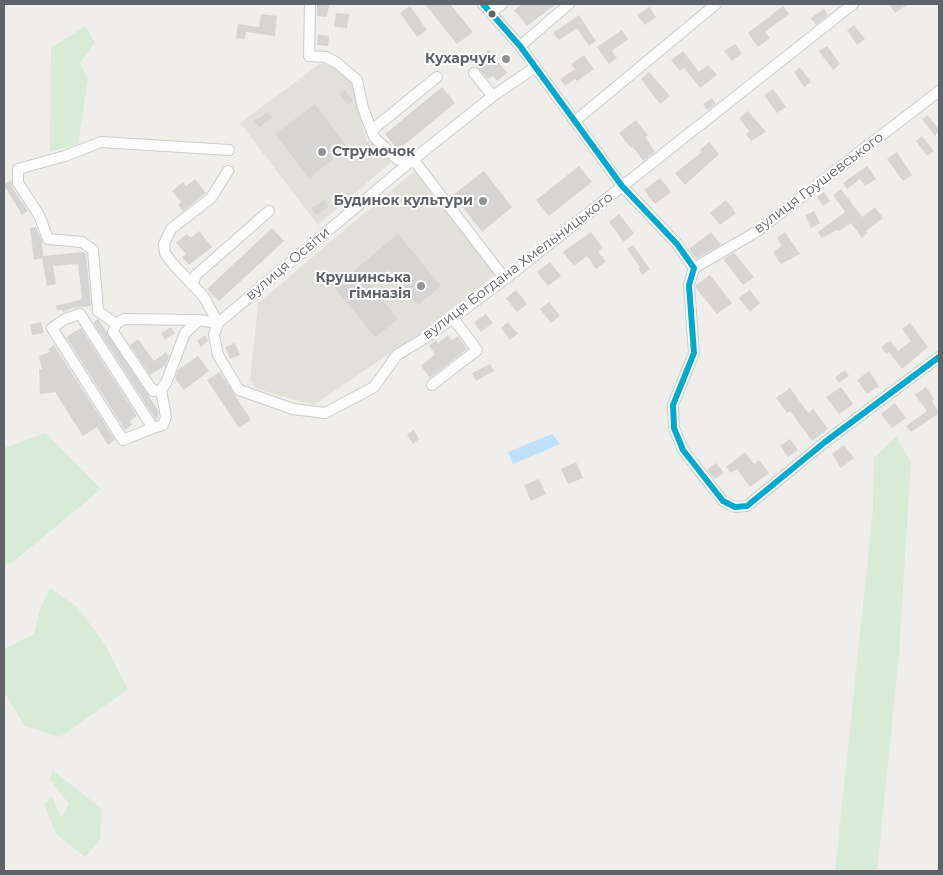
<!DOCTYPE html>
<meta charset="utf-8">
<style>
body{margin:0}
#map{position:relative;width:943px;height:875px;overflow:hidden;background:#efeeea;font-family:Montserrat,sans-serif}
canvas{display:block}
.frame{position:absolute;inset:0;border:5px solid #5f6368;pointer-events:none}
</style>
<div id="map">
<canvas width="943" height="875"></canvas>
<div class="frame"></div>
</div>
<script>
const c = document.querySelector('canvas').getContext('2d');
c.lineJoin = 'round';
function paint(path, color) { c.fillStyle = color; c.fill(path, 'evenodd'); }
const poly = rows => new Path2D(rows.map(r => 'M' + r).join(''));
function strokePath(path, color, width, dash) { c.strokeStyle = color; c.lineWidth = width; c.lineCap = dash ? 'butt' : 'round'; c.setLineDash(dash || []); c.stroke(path); }
function write(font, color, halo, rows, align = 'center') {
  c.font = font + ' Montserrat,sans-serif'; c.lineWidth = 4; c.setLineDash([]); c.textBaseline = 'middle'; c.strokeStyle = halo; c.fillStyle = color; for (const [text, x, y, turn = 0] of rows) {
    c.save(); c.translate(x, y); c.rotate((+turn || 0) * Math.PI / 180); c.textAlign = isNaN(turn) ? turn : align; if (halo) c.strokeText(text, 0, 0); c.fillText(text, 0, 0); c.restore();
  }
}
const education = poly([
 [327,63,354,82,360,118,367,142,370,140,391,162,318,225,240,123,320,64],
 [416,170,495,275,426,329,314,405,257,389,250,381,258,303]
]);
const green = poly([
 [85,26,95,43,80,63,88,79,78,144,50,152,51,48],
 [46,433,101,489,13,562,4,564,4,448],
 [896,437,911,462,899,655,877,871,835,871,873,509,874,458],
 [50,588,78,608,104,643,128,689,60,737,25,726,6,695,4,696,4,649,34,634,40,609],
 [52,770,102,809,100,840,85,857,56,834,44,804,52,796,61,818,69,804,50,780]
]);
const water = poly([
 [552,434,560,444,513,464,508,452]
]);
const building = poly([
 [317,4,329,4,327,17,317,16],
 [425,4,450,4,473,32,457,44],
 [522,4,556,4,527,26,514,10],
 [889,4,908,4,895,13],
 [410,6,427,30,417,37,400,13],
 [783,6,789,14,765,32,770,38,758,47,748,33],
 [649,7,656,17,645,25,637,15],
 [824,9,828,15,816,25,811,18],
 [336,13,349,14,347,28,334,27],
 [261,14,277,16,275,36,246,32,245,39,236,38,238,24,259,27],
 [579,15,596,41,589,46,577,28,559,40,553,33],
 [854,25,865,39,857,45,847,30],
 [622,30,628,39,612,51,617,58,609,64,597,47],
 [318,35,329,36,328,46,317,45],
 [735,44,742,53,732,61,724,51],
 [827,46,840,64,833,70,819,51],
 [489,50,507,73,497,81,493,76,488,79,473,63],
 [683,51,699,72,708,65,717,75,700,88,684,68,680,71,671,60],
 [584,55,594,69,577,81,575,79,565,86,560,79,575,69,571,64],
 [800,67,811,82,804,87,794,72],
 [649,72,670,96,660,104,641,79],
 [442,87,455,103,398,150,385,134],
 [773,89,786,107,777,113,764,95],
 [345,90,353,101,348,105,339,94],
 [712,98,716,104,707,110,703,104],
 [315,104,348,148,309,178,275,134],
 [748,111,766,132,751,141,746,134,749,131,739,118],
 [268,112,272,118,259,127,254,121],
 [928,115,939,130,935,136,922,119],
 [636,120,648,135,645,137,655,152,643,161,633,147,631,148,619,133],
 [922,136,934,151,927,156,916,141],
 [709,142,719,154,685,185,675,173,702,152,700,150],
 [897,152,912,175,903,181,887,159],
 [579,166,592,182,549,216,536,200],
 [867,166,876,179,865,186,860,179,847,189,843,183],
 [484,171,512,207,482,232,453,195],
 [660,178,671,192,655,204,644,190],
 [195,179,206,193,183,211,178,205,181,202,172,191,183,182,186,186],
 [11,180,12,187,28,211,22,215,4,185],
 [841,189,862,217,875,207,883,218,866,231,868,233,862,238,851,223,839,231,837,230,822,238,818,232,845,212,833,195],
 [824,192,830,201,823,206,817,197],
 [324,200,328,207,316,215,311,208],
 [726,200,736,213,720,225,710,213],
 [814,211,820,223,811,228,805,215],
 [619,214,634,233,624,242,609,222],
 [36,227,42,241,43,256,83,252,86,254,91,306,72,308,63,312,62,310,57,310,56,306,82,299,78,264,53,266,56,284,47,286,42,258,34,260,30,228],
 [272,228,284,241,219,301,207,289],
 [199,231,212,247,189,265,182,257,186,254,176,243,187,234,191,238],
 [591,232,603,248,598,252,606,261,596,269,587,256,574,266,563,252],
 [711,232,721,245,696,259,689,249],
 [785,232,800,254,781,264,773,252,782,245,777,238],
 [398,234,441,286,418,305,389,270,370,285,398,319,375,337,334,287],
 [633,245,650,269,642,275,638,268,640,267,627,249],
 [734,253,754,277,743,285,723,259],
 [550,262,561,276,548,286,537,272],
 [710,275,732,303,717,314,696,288,696,285],
 [516,290,527,304,517,312,506,298],
 [750,290,760,303,750,312,739,298],
 [549,302,560,316,551,323,540,309],
 [486,314,493,323,481,332,474,323],
 [98,319,158,410,158,419,156,420,93,322],
 [41,322,44,333,32,335,30,325],
 [508,322,518,334,510,340,501,328],
 [910,323,928,347,902,369,889,352,886,354,881,347,890,341,898,351,911,341,902,329],
 [171,327,175,333,165,340,161,333],
 [81,328,137,416,130,421,132,425,125,430,66,337],
 [205,335,208,341,201,347,197,341],
 [448,335,452,340,458,336,467,349,430,378,421,366,435,354,429,346,436,340,438,343],
 [138,339,154,361,166,352,169,356,166,365,150,375,130,345],
 [235,343,240,355,230,359,225,347],
 [54,345,115,440,108,445,97,427,83,436,55,392,40,394,39,369,42,369,39,356,50,352,48,349],
 [198,356,209,371,184,390,175,378,179,369],
 [490,364,494,371,476,381,472,373],
 [845,370,849,376,839,383,835,377],
 [869,371,879,386,867,394,857,380],
 [220,372,251,420,239,428,207,380],
 [841,387,853,404,839,414,826,397],
 [926,387,934,399,932,401,939,413,911,432,906,426,927,411,915,395],
 [790,388,808,413,813,409,828,429,812,441,790,411,787,413,776,398],
 [895,403,906,418,892,428,881,414],
 [414,430,419,439,413,444,407,435],
 [790,439,798,450,788,457,780,446],
 [844,445,854,458,841,468,832,454],
 [745,452,754,464,759,460,769,473,750,487,737,469,731,473,726,467],
 [576,462,583,478,568,484,561,469],
 [716,463,724,473,715,479,707,470],
 [539,479,546,494,531,501,524,485]
]);
const minor = poly([
 [310,4,309,56,326,57,337,63,357,80,363,108,374,137,397,159,416,163,505,279],
 [483,4,520,46,622,186,677,244,694,268,689,285,694,353,673,405,674,428,683,450,723,501,735,507,747,506,825,442,939,357],
 [492,12,502,4],
 [520,46,569,4],
 [534,68,493,96,410,162,218,323,214,335,218,355,239,390,293,409,325,413,374,387,397,355,430,335,505,279,853,4],
 [474,73,493,96],
 [575,121,716,4],
 [372,130,437,77],
 [694,268,756,232,939,91],
 [192,285,196,275,269,211],
 [199,320,185,333,166,383,161,390,153,391,113,332,116,324,124,319,199,320,218,323],
 [218,323,204,297,172,263,165,253,164,244,171,229,211,198,228,171],
 [116,324,98,311,93,250,82,242,48,239,39,215,18,183,18,169,65,156,101,142,229,150],
 [432,385,477,350,453,318],
 [153,428,123,440,52,328,65,319,80,314,153,428,163,425,166,417,161,390]
]);
const bus1 = poly([
 [483,4,520,46,622,186,677,244,694,268,689,285,694,353,673,405,674,428,683,450,723,501,735,507,747,506,825,442,939,357]
]);
const markers = [
 [492,14,4.5,"#5f6368"],
 [506,59,5,"#919496"],
 [322,152,5,"#919496"],
 [483,201,5,"#919496"],
 [421,286,5,"#919496"]
];
const poiNames = [
 ["Кухарчук",496,59],
 ["Струмочок",332,152,"left"],
 ["Будинок культури",473,201],
 ["Крушинська",411,278],
 ["гімназія",411,294]
];
const streetNames = [
 ["вулиця Грушевського",819,183,-37],
 ["вулиця Освіти",288,264,-40],
 ["вулиця Богдана Хмельницького",518,266,-37]
];
paint(education, '#e2e0da');
paint(green, '#d8ebd6');
paint(water, '#bfe0f9');
paint(building, '#d6d5d3');
strokePath(minor, '#cbcccc', 12);
strokePath(minor, '#fdfcfc', 10);
strokePath(bus1, '#00a9ce', 6);
for (const [x, y, r, color] of markers) { const dot = new Path2D(); dot.arc(x, y, r, 0, 2 * Math.PI); c.fillStyle = color; c.fill(dot); strokePath(dot, '#fff', 2); }
write('bold 14px', '#5f6368', '#fff', poiNames, 'right');
write('14px', '#5f6368', '#fff', streetNames);
</script>
